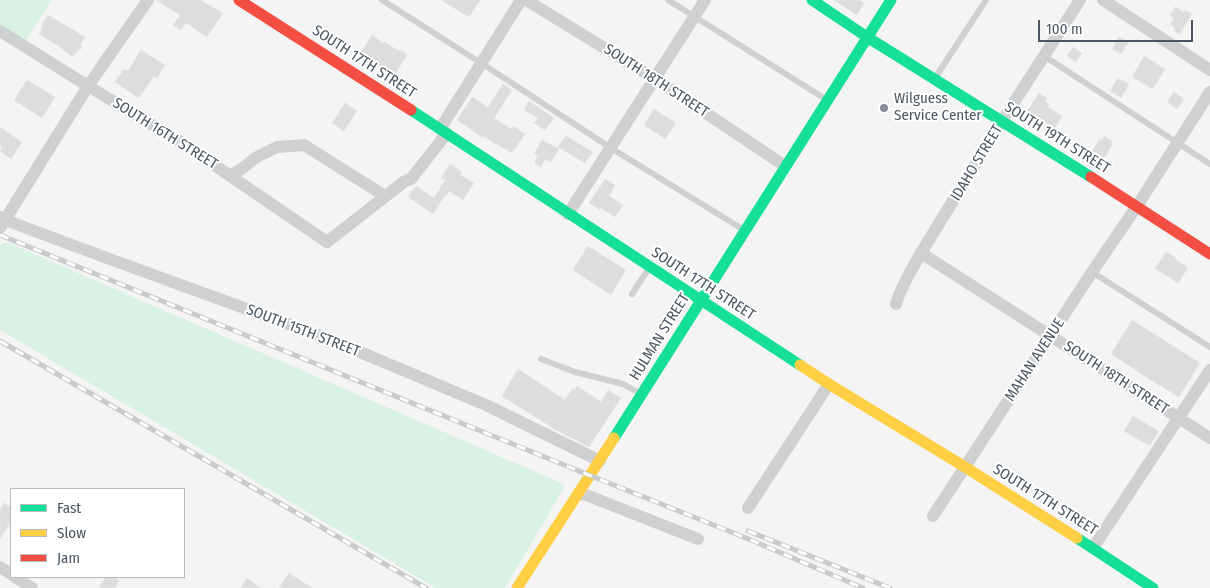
<!DOCTYPE html>
<style>
body{margin:0}
#map{position:relative;width:1210px;height:588px;overflow:hidden;background:#f4f4f4;font-family:"Fira Sans Condensed",sans-serif}
canvas{display:block}
.legend{position:absolute;left:10px;top:488px;width:175px;height:90px;box-sizing:border-box;background:#fff;border:1px solid #b7bbc0;margin:0;padding:6px 9px;list-style:none;font-size:15px;color:#4a5661}
.legend li{display:flex;align-items:center;gap:10px;height:25px}
.legend b{width:25px;border:1px solid #b7bbc0}
.scale{position:absolute;left:1038px;top:20px;width:155px;height:22px;box-sizing:border-box;border:2px solid #4a5661;border-top:0;padding-left:6px;font-size:15px;line-height:18px;white-space:nowrap;color:#4a5661;-webkit-text-stroke:4px #fff;paint-order:stroke}
</style>
<div id="map">
<canvas width="1210" height="588"></canvas>
<ul class="legend">
<li><b style="height:6px;background:#16e098"></b>Fast</li>
<li><b style="height:6px;background:#ffcf43"></b>Slow</li>
<li><b style="height:6px;background:#f24e42"></b>Jam</li>
</ul>
<div class="scale">100 m</div>
</div>
<script>
const c = document.querySelector('canvas').getContext('2d');
c.lineJoin = 'round';
function paint(path, color) { c.fillStyle = color; c.fill(path, 'evenodd'); }
const poly = rows => new Path2D(rows.map(r => 'M' + r).join(''));
function strokePath(path, color, width, dash) { c.strokeStyle = color; c.lineWidth = width; c.lineCap = dash ? 'butt' : 'round'; c.setLineDash(dash || []); c.stroke(path); }
function write(font, color, halo, rows, align = 'center') {
  c.font = font + ' "Fira Sans Condensed",sans-serif'; c.lineWidth = 4; c.setLineDash([]); c.textBaseline = 'middle'; c.strokeStyle = halo; c.fillStyle = color; for (const [text, x, y, turn = 0] of rows) {
    c.save(); c.translate(x, y); c.rotate((+turn || 0) * Math.PI / 180); c.textAlign = isNaN(turn) ? turn : align; if (halo) c.strokeText(text, 0, 0); c.fillText(text, 0, 0); c.restore();
  }
}
const green = poly([
 [0,0,52,0,24,43,0,28],
 [4,243,9,243,559,482,565,486,505,588,436,588,0,330,0,245]
]);
const building = poly([
 [156,0,200,0,223,13,207,37,186,23,181,30,173,25,180,15,156,0],
 [441,0,480,0,469,17,441,0],
 [834,0,859,0,864,3,857,15,834,0],
 [1175,7,1184,12,1185,10,1192,14,1180,34,1174,31,1175,28,1170,24,1174,18,1170,15,1175,7],
 [48,15,85,37,81,44,82,48,77,51,73,57,63,50,63,49,39,34,43,26,42,25,48,15],
 [372,35,383,43,384,42,399,51,399,49,407,54,395,75,360,54,372,35],
 [1119,37,1129,42,1121,54,1112,49,1119,37],
 [1073,47,1082,53,1076,62,1067,56,1073,47],
 [141,50,165,65,157,78,154,76,139,98,115,82,124,69,128,71,141,50],
 [1144,56,1165,69,1153,89,1132,77,1144,56],
 [1118,78,1129,84,1121,98,1110,91,1118,78],
 [27,80,55,97,42,118,14,100,27,80],
 [503,84,512,90,494,118,511,129,513,126,525,134,512,153,497,144,497,145,483,136,482,137,457,120,472,97,488,107,503,84],
 [1174,92,1184,99,1177,109,1167,102,1174,92],
 [1039,93,1047,98,1045,101,1049,104,1048,107,1062,116,1055,128,1027,112,1039,93],
 [529,101,554,118,545,130,534,123,538,118,524,110,529,101],
 [345,103,357,111,344,131,332,123,345,103],
 [654,109,676,123,665,139,644,125,654,109],
 [0,127,22,142,11,159,0,151,2,147,0,146,0,127],
 [566,136,593,152,585,163,558,147,566,136],
 [1104,136,1112,141,1111,143,1112,145,1102,162,1090,154,1100,139,1102,140,1104,136],
 [542,140,559,149,551,162,545,159,541,167,534,163,538,156,534,154,542,140],
 [450,164,462,172,460,175,474,183,463,200,449,191,447,195,446,194,433,214,408,197,416,186,434,198,445,180,441,178,450,164],
 [605,179,615,185,609,196,623,205,615,217,601,208,600,210,589,203,605,179],
 [588,246,626,270,611,295,573,270,588,246],
 [1166,252,1176,258,1175,259,1188,268,1178,283,1155,268,1166,252],
 [1132,320,1200,363,1179,397,1160,385,1160,386,1111,354,1132,320],
 [518,369,565,400,573,388,575,390,577,386,601,402,608,390,621,398,589,447,556,430,502,396,518,369],
 [1133,416,1159,431,1150,446,1124,431,1133,416],
 [4,503,11,507,11,522,0,539,0,510,4,503],
 [289,573,312,588,279,588,289,573],
 [106,577,114,577,119,580,115,588,99,588,106,577],
 [247,578,261,588,241,588,247,578]
]);
const lane = poly([
 [382,0,481,63,611,148,744,230],
 [668,0,827,100],
 [1044,56,1210,164],
 [935,78,986,0],
 [1092,272,1210,347],
 [632,294,649,268],
 [541,359,575,372,623,384,641,394]
]);
const street = poly([
 [526,0,655,79,785,166],
 [1103,0,1210,70],
 [0,31,88,86,182,143,327,242,405,181,411,179,447,133],
 [440,129,521,0],
 [230,176,243,168,255,158,277,147,304,145,385,196],
 [568,214,705,0],
 [0,217,5,220,107,258,329,339,486,405,600,461],
 [0,228,88,86,148,0],
 [921,253,1210,438],
 [896,304,899,295,907,278,921,253,1002,121,1080,0],
 [579,494,586,495,698,539],
 [748,508,829,384],
 [933,516,1092,272,1137,206,1210,92],
 [1093,548,1210,370],
 [0,567,11,574],
 [15,577,32,588]
]);
const fast = poly([
 [812,0,867,37,1091,177],
 [411,110,800,365],
 [614,438,891,0],
 [1077,538,1153,588]
]);
const slow = poly([
 [800,365,832,386,965,467,1077,538],
 [517,588,614,438]
]);
const jam = poly([
 [239,0,411,110],
 [1091,177,1210,254]
]);
const rail = poly([
 [0,235,579,471,746,538,863,588],
 [0,341,426,588],
 [748,531,890,588]
]);
const markers = [
 [884,108,5,"#868d94"]
];
const streetNames = [
 ["SOUTH 17TH STREET",364,62,33],
 ["SOUTH 18TH STREET",656,81,33],
 ["SOUTH 16TH STREET",165,134,32],
 ["SOUTH 19TH STREET",1057,138,32],
 ["IDAHO STREET",977,163,-59],
 ["SOUTH 17TH STREET",703,284,33],
 ["SOUTH 15TH STREET",303,331,21],
 ["HULMAN STREET",660,337,-58],
 ["MAHAN AVENUE",1035,360,-57],
 ["SOUTH 18TH STREET",1116,378,33],
 ["SOUTH 17TH STREET",1045,500,32]
];
const poiNames = [
 ["Wilguess",894,99],
 ["Service Center",894,116]
];
paint(green, '#d9f2e3');
paint(building, '#ddddde');
strokePath(building, '#e5e6e7', 1);
strokePath(lane, '#ced0d2', 6);
strokePath(street, '#ced0d2', 12);
strokePath(fast, '#16e098', 11);
strokePath(slow, '#ffcf43', 11);
strokePath(jam, '#f24e42', 11);
strokePath(rail, '#c9cacc', 5);
strokePath(rail, '#fff', 3, [9]);
for (const [x, y, r, color] of markers) { const dot = new Path2D(); dot.arc(x, y, r, 0, 2 * Math.PI); c.fillStyle = color; c.fill(dot); strokePath(dot, '#fff', 2); }
write('15px', '#4a5661', '#fff', streetNames);
write('15px', '#4a5661', '#fff', poiNames, 'left');
</script>
